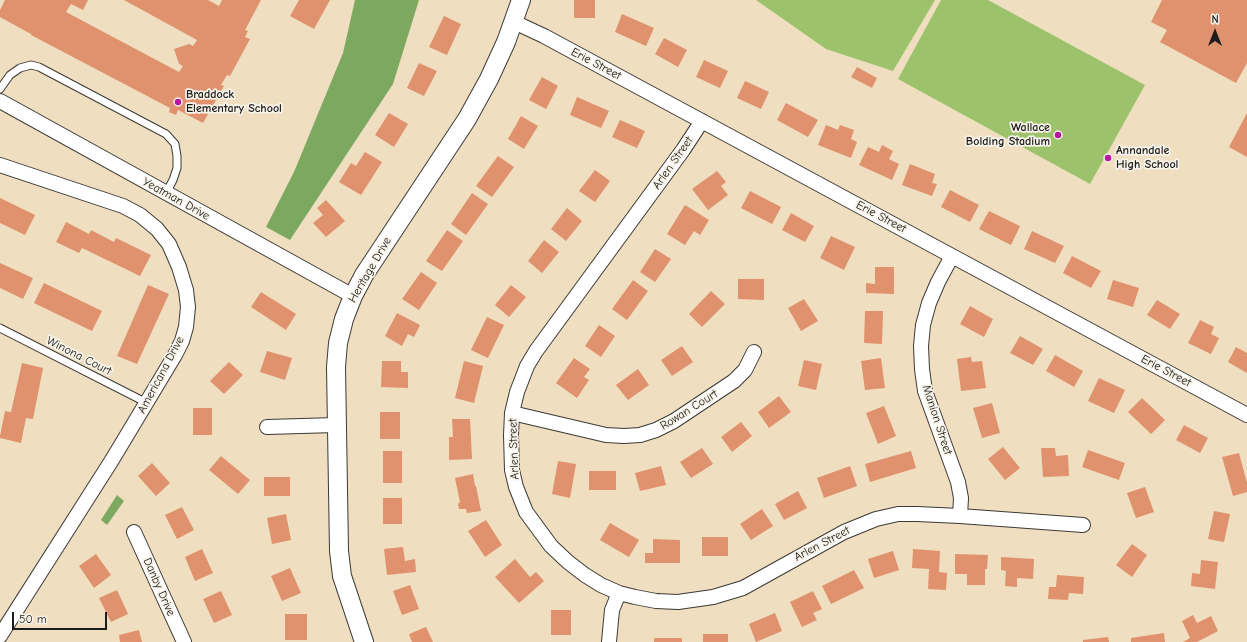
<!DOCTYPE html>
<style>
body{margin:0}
#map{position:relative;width:1247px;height:642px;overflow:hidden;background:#efdfc0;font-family:"Comic Neue",sans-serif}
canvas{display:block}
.north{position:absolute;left:1195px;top:12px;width:40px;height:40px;-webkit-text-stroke:3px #f7f3e8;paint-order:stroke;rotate:0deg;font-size:11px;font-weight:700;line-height:16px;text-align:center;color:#1c1c1c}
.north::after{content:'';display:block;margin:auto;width:14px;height:18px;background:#1c1c1c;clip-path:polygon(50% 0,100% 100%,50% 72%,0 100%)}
.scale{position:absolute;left:12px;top:612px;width:95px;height:18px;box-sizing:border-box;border:2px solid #1c1c1c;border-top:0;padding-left:5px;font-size:12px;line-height:14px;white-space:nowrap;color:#1c1c1c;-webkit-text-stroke:3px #f7f3e8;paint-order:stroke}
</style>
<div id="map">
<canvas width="1247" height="642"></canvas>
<div class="north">N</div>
<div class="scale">50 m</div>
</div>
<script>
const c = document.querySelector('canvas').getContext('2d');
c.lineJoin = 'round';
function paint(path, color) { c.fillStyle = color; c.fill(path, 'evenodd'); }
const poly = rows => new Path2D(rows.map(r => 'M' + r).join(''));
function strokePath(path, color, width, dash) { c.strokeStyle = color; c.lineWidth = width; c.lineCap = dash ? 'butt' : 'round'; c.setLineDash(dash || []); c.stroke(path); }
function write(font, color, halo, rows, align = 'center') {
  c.font = font + ' "Comic Neue",sans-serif'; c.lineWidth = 3.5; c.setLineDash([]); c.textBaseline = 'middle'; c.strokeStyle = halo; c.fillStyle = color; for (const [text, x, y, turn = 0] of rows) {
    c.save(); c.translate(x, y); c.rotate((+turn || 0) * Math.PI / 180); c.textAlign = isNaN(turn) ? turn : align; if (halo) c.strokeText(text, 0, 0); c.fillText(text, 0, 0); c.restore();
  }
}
const green = poly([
 [756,0,935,0,893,71,826,49],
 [941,0,988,0,1145,85,1090,184,898,79]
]);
const forest = poly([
 [355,0,419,0,393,84,290,240,266,227,294,172,343,53],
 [117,495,124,501,107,525,101,520]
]);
const building = poly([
 [5,0,88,0,83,10,71,4,66,12,179,72,183,66,179,64,174,49,189,44,193,46,197,40,124,0,208,0,219,6,222,0,261,0,245,30,248,31,245,37,250,39,230,76,227,75,221,85,224,86,203,123,178,110,176,115,169,112,170,108,31,35,31,34,0,17,0,10],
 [299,0,330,0,314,29,290,16],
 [574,0,595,0,595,18,574,18],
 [1162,0,1247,0,1247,63,1236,83,1160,42,1167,30,1151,22],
 [622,14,654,28,646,46,615,32],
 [444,16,461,24,447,55,429,47],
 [664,38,687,50,678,67,655,54],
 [704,60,728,71,720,88,696,77],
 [419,63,437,71,424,96,407,88],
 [857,67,877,78,872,88,851,77],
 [542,77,558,86,546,109,529,100],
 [745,81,769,92,761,109,737,98],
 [577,97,609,111,601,128,570,115],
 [786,103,818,120,808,137,777,120],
 [389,113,408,124,394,147,375,135],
 [1247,113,1247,157,1229,147],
 [521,116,538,126,524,149,508,139],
 [620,120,645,131,637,148,612,137],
 [826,125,838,130,840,125,854,130,851,139,857,142,851,158,818,145],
 [882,145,893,151,889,159,899,164,892,180,859,165,868,147,879,152],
 [365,152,382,162,361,195,339,182,351,163,356,166],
 [498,156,514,167,492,197,476,186],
 [910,164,935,174,932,183,937,184,932,196,902,185],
 [595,170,610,181,595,202,579,191],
 [717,171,726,182,721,186,728,195,708,210,692,189],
 [950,190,979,205,970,222,941,207],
 [750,191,781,207,772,224,741,208],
 [472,193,488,204,466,235,451,224],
 [0,198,35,215,25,235,0,223],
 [326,200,345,221,326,237,313,223,323,215,317,208],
 [685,205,709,220,700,235,694,231,685,245,667,234],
 [567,208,582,221,566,241,551,229],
 [989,211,1020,226,1011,245,979,229],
 [791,213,814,226,805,242,782,230],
 [66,222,89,234,91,230,114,242,116,238,151,255,140,276,82,248,79,253,56,242],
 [447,230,463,241,442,271,426,261],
 [1032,231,1064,246,1055,263,1024,249],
 [831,236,855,247,844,270,820,258],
 [544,240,559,252,542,273,528,261],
 [655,249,671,259,655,282,640,272],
 [1072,256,1101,271,1091,288,1063,273],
 [0,263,33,278,23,299,0,288],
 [875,267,894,267,894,294,866,293,866,283,875,284],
 [421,272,437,283,419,310,402,299],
 [738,279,764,279,764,300,738,299],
 [633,280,648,291,627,320,612,309],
 [1113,280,1139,288,1133,307,1107,299],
 [44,283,102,311,92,331,34,303],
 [148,285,169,294,137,364,117,356],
 [511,285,526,297,509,317,495,305],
 [711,291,725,304,702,327,689,314],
 [261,292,296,314,286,330,251,307],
 [804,299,818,321,801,331,788,308],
 [1157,300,1180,314,1170,329,1147,315],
 [970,306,993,319,984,337,960,324],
 [865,311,883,311,882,344,864,343],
 [397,313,420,325,414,337,408,334,402,346,385,336],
 [487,317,504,325,488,358,471,350],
 [1200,320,1214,327,1211,334,1219,338,1211,354,1188,343],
 [599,325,615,336,601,357,585,346],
 [1020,336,1043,349,1033,365,1010,353],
 [682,346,693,362,672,376,661,360],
 [1236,347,1247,353,1247,373,1228,362],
 [267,351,292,358,285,380,260,372],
 [1055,355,1083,371,1074,387,1046,371],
 [971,357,972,362,982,361,986,388,961,391,957,359],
 [574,358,590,369,584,377,589,380,577,398,556,383],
 [881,358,885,388,865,390,861,361],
 [804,360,822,364,816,390,798,386],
 [382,361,401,361,401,372,408,372,408,388,381,387],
 [464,361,483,366,474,403,455,398],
 [229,362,243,375,224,394,210,381],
 [22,363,43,368,33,419,26,418,21,443,0,438,0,436,5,411,11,412],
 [638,369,649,385,628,400,616,385],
 [1099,378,1125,390,1114,413,1088,401],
 [779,396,791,412,769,428,758,412],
 [1142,398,1165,420,1151,434,1128,412],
 [992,403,1000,433,982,438,973,408],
 [884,406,896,436,878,444,866,413],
 [193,408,212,408,212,435,193,435],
 [380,412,400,412,400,439,380,439],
 [452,419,470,419,472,459,449,460,449,437,453,437],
 [741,422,752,436,732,452,721,437],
 [1184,425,1208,438,1200,453,1176,440],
 [1003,447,1020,468,1005,480,988,459],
 [702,448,713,464,691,478,680,462],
 [1041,448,1055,448,1056,456,1068,455,1069,476,1043,477],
 [1088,450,1125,463,1119,480,1082,467],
 [383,451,402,451,402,483,383,483],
 [911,451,916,468,870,482,865,464],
 [1239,453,1247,483,1247,492,1233,496,1222,457],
 [221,456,250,480,238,494,209,470],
 [558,461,576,464,570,498,552,494],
 [152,463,170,483,156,496,138,476],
 [661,466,666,485,640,491,635,473],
 [850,466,857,486,824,498,817,478],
 [589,471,616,471,616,490,589,490],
 [473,474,475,486,476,486,481,511,467,513,466,509,459,509,458,504,460,502,455,478],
 [264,477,290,477,290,496,264,496],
 [1145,487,1154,512,1136,518,1127,493],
 [798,491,807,508,784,520,775,504],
 [383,498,402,498,402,524,383,524],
 [182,507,194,530,177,539,165,515],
 [762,509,773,526,751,540,740,524],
 [1214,511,1230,514,1224,542,1208,539],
 [286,514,291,540,272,544,267,518],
 [486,520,502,545,485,557,468,531],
 [610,523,639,540,629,557,600,540],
 [702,537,728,537,728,556,702,556],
 [653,539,680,540,680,563,645,563,645,553,653,553],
 [1132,544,1147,555,1132,577,1116,565],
 [403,547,405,561,415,559,416,572,387,575,384,549],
 [202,549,213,573,195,581,185,557],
 [913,549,940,551,939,572,947,573,946,590,928,589,929,569,912,568],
 [893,551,899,570,874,578,868,559],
 [96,554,111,575,94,588,79,566],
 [955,554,988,555,987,569,985,569,985,585,967,585,967,574,955,574],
 [1001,557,1034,559,1033,579,1017,578,1017,587,1005,586,1006,571,1001,570],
 [515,559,530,577,536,572,544,581,519,603,495,577],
 [1201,560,1218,562,1215,589,1191,586,1192,573,1200,574],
 [290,568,301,593,282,601,271,576],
 [854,570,864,588,831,604,822,586],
 [1057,575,1084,577,1083,594,1069,593,1068,600,1048,599,1049,587,1056,587],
 [410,585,419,609,402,615,393,591],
 [117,590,128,614,111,622,99,598],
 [221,591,232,615,214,623,203,599],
 [813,591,822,609,813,613,817,620,802,627,790,602],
 [551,610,571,610,571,635,551,635],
 [775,613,782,631,756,642,749,624],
 [285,614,307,614,307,640,285,640],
 [1193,615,1197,623,1211,616,1218,631,1197,642,1183,642,1190,638,1182,621],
 [426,627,433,642,412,642,409,634],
 [139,630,142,642,120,642,119,635],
 [1164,633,1165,642,1131,642,1131,638],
 [703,634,728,634,728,642,703,642],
 [1108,637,1109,642,1083,642,1083,640],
 [654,638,682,638,682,642,654,642]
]);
const service = poly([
 [0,89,10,75,20,68,31,65,39,67,166,134,175,144,177,156,177,168,173,180,166,193],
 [0,328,147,403]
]);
const minor = poly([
 [514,22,544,36,1247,415],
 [0,101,353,296],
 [702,121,683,150,536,351,527,366,517,392,512,413,511,435,512,470,516,487,526,512,551,546,568,562,585,575,601,585,619,593,635,597,656,601,678,602,713,597,743,588,844,532,876,519,898,514,917,514,960,516,1083,525],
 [0,165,123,206,140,215,157,229,169,244,179,267,186,290,188,307,186,327,182,341,175,355,112,460,0,636],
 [952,256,938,282,929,303,923,325,921,346,922,369,925,391,958,482,961,498,960,516],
 [512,413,606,435,624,436,640,435,656,430,674,421,734,381,745,370,754,352],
 [267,427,336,425],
 [134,532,184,642],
 [609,642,612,610,619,593]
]);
const tertiary = poly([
 [364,642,342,576,339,551,336,367,338,343,344,319,353,296,364,275,467,119,489,79,506,42,521,0]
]);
const markers = [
 [178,102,4,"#b5179e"],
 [1058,135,4,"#b5179e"],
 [1108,158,4,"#b5179e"]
];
const streetNames = [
 ["Erie Street",596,64,28],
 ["Arlen Street",673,163,-55],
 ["Yeatman Drive",176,199,29],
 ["Erie Street",881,217,28],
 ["Heritage Drive",370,270,-60],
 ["Winona Court",79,356,27],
 ["Erie Street",1166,371,28],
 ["Americana Drive",161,375,-62],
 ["Rowan Court",689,410,-32],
 ["Manion Street",937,420,72],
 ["Arlen Street",514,449,-92],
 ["Arlen Street",822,544,-28],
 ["Danby Drive",159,587,66]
];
const poiNames = [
 ["Braddock",186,95],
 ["Elementary School",186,109],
 ["Wallace",1050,128,"right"],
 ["Bolding Stadium",1050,142,"right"],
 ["Annandale",1116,151],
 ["High School",1116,165]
];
paint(green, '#9cc26c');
paint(forest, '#7da860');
paint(building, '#df926d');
strokePath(service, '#3c3935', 9);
strokePath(minor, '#3c3935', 16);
strokePath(tertiary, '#3c3935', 20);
strokePath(service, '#fff', 7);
strokePath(minor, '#fff', 14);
strokePath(tertiary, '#fff', 18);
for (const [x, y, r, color] of markers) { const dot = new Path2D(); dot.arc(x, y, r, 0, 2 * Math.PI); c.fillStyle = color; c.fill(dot); strokePath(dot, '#f7f3e8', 1.5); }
write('12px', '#1c1c1c', '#f7f3e8', streetNames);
write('bold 12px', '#1c1c1c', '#f7f3e8', poiNames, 'left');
</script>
